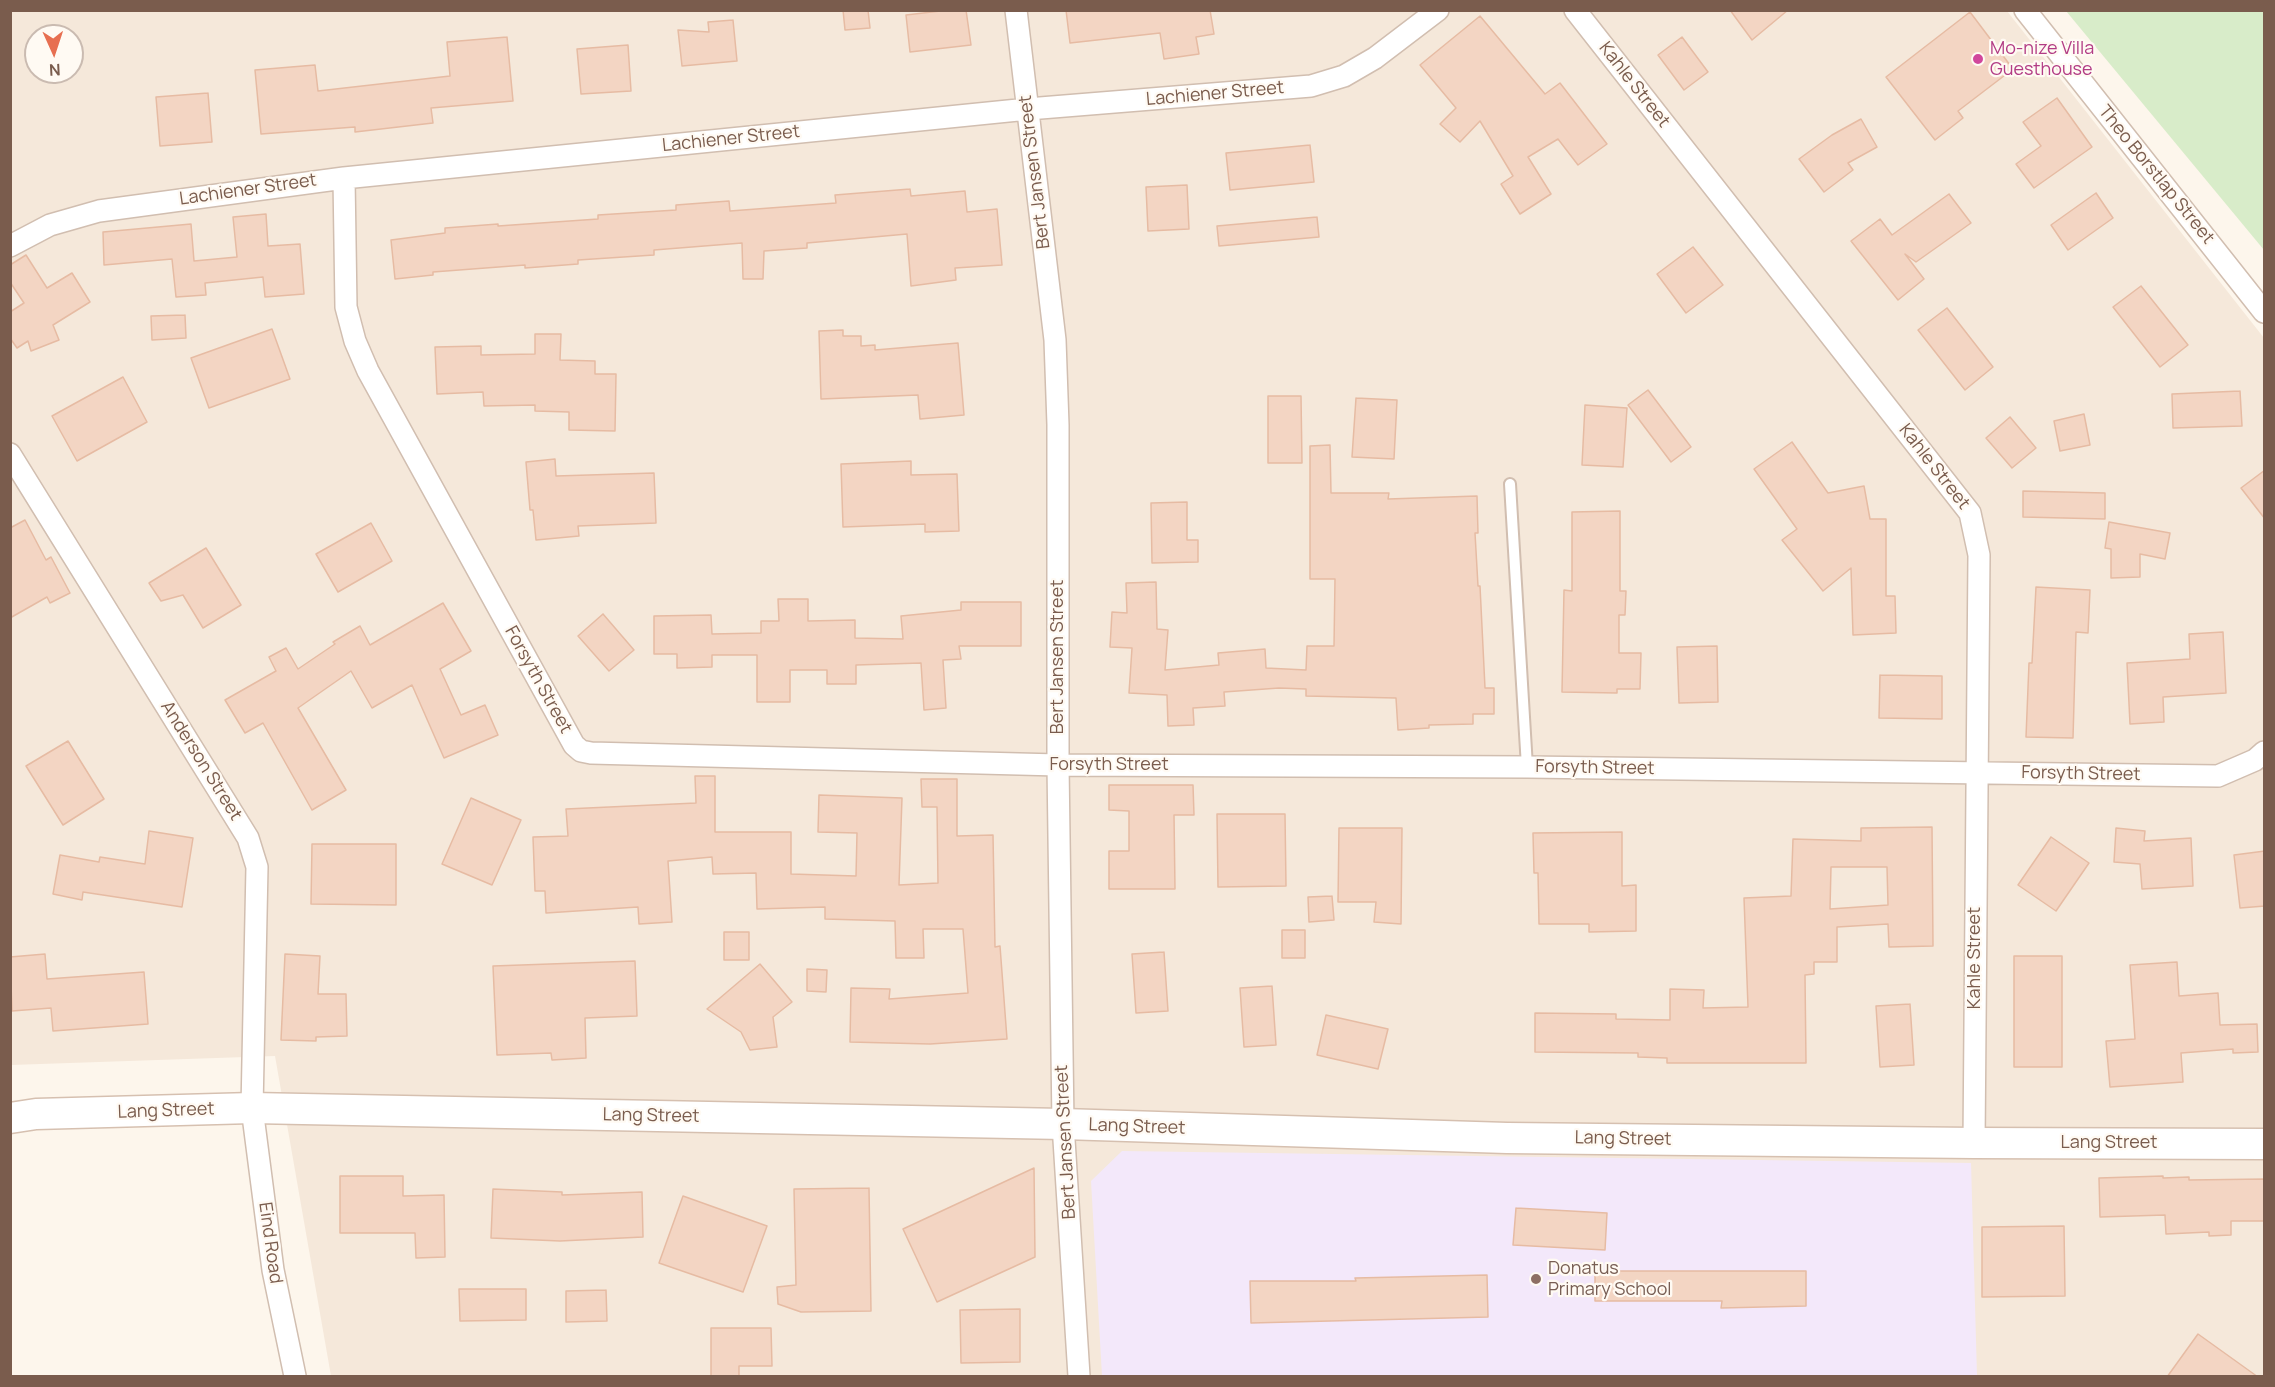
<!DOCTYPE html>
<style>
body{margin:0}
#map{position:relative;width:2275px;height:1387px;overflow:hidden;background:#fdf6ec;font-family:Manrope,sans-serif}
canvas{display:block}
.frame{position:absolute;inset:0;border:12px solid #7a5c4d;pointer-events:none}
.north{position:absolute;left:24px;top:24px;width:60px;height:60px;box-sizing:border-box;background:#fffaf3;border:2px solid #cabbb1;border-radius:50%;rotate:177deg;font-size:16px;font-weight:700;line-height:24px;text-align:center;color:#7a5c4d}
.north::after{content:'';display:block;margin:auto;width:21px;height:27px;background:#e76f51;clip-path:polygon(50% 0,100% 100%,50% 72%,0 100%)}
</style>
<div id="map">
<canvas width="2275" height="1387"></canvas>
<div class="frame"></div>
<div class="north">N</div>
</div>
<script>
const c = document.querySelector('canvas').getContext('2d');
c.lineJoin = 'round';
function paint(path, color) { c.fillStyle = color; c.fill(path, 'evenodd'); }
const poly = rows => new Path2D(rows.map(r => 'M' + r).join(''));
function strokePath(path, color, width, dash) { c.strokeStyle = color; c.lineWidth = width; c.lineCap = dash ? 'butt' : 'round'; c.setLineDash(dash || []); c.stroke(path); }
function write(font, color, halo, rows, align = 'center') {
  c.font = font + ' Manrope,sans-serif'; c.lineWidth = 4.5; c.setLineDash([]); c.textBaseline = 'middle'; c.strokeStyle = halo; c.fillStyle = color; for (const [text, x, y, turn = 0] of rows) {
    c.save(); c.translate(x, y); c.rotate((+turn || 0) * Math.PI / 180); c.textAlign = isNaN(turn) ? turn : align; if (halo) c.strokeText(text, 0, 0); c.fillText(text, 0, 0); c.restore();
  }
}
const residential = poly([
 [10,11,2007,11,2264,338,2264,1376,331,1376,275,1056,11,1065],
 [36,36,72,36,72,72,36,72]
]);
const education = poly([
 [1122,1151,1971,1163,1977,1376,1102,1376,1091,1181]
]);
const green = poly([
 [2066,11,2264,11,2264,250]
]);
const building = poly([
 [843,10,868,10,870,28,845,30,843,10],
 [949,10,966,10,971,45,910,52,906,15,949,10],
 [1066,10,1210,10,1214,34,1196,37,1199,54,1164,59,1160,33,1070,43,1066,10],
 [1730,10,1788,10,1752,40,1730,10],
 [1970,12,2013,69,1958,111,1963,118,1935,140,1886,77,1970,12],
 [1480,16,1545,94,1560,83,1607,144,1578,165,1558,139,1528,157,1551,194,1520,214,1501,184,1513,176,1480,121,1460,142,1440,124,1456,108,1420,65,1480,16],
 [733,20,737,61,682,66,678,30,709,32,708,22,733,20],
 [507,37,513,101,431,108,433,123,355,132,355,127,261,134,255,70,315,65,318,91,450,76,447,42,507,37],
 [1682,37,1708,72,1684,90,1658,55,1682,37],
 [628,45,631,91,581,94,577,49,628,45],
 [208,93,212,142,160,146,156,97,208,93],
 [2057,98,2092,147,2034,188,2016,164,2041,146,2023,122,2057,98],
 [1861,119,1877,147,1848,163,1853,170,1824,192,1799,159,1832,135,1861,119],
 [1310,145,1314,182,1230,190,1226,153,1310,145],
 [1187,185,1189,229,1148,231,1146,187,1187,185],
 [910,189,911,196,965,191,967,212,997,209,1002,265,955,268,956,280,911,286,907,234,807,243,807,248,764,251,763,279,743,279,742,243,654,250,654,255,578,260,578,264,525,268,525,265,433,272,433,275,395,279,391,240,445,233,445,228,498,224,498,226,598,219,598,215,676,210,676,205,729,201,730,211,836,203,835,195,910,189],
 [2096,193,2113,218,2068,250,2051,225,2096,193],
 [1949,194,1971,223,1916,262,1905,254,1924,279,1898,300,1851,241,1880,219,1892,235,1949,194],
 [266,214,268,246,300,244,304,294,265,297,263,277,205,283,206,295,176,297,172,259,104,265,103,232,191,224,194,261,237,257,233,217,266,214],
 [1317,217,1319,237,1219,246,1217,226,1317,217],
 [1693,247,1723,285,1686,313,1657,274,1693,247],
 [26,255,47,288,72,273,90,302,53,325,59,340,31,351,28,341,17,348,10,338,10,312,24,303,10,282,10,265,26,255],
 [2141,286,2188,345,2160,367,2113,307,2141,286],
 [1947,308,1993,367,1965,390,1918,330,1947,308],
 [185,315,186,338,152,340,151,316,185,315],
 [272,329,290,379,209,408,191,358,272,329],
 [843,330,843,336,861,336,861,346,875,345,875,350,958,343,964,415,920,419,918,395,821,399,819,331,843,330],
 [535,334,561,334,560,360,595,361,595,374,616,374,615,431,569,430,569,412,535,411,535,405,484,406,483,392,437,394,435,347,481,346,481,355,535,354,535,334],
 [123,377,147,422,77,461,52,416,123,377],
 [1648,390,1691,447,1671,462,1628,405,1648,390],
 [2240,391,2242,426,2173,428,2172,394,2240,391],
 [1268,396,1301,396,1302,463,1268,463,1268,396],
 [1356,398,1397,400,1394,459,1352,457,1356,398],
 [1585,405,1627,408,1623,467,1582,465,1585,405],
 [2084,414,2090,445,2060,451,2054,421,2084,414],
 [2010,417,2036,448,2012,468,1986,438,2010,417],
 [1792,442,1828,493,1864,486,1870,519,1886,519,1886,596,1895,596,1896,633,1853,635,1851,568,1823,591,1782,540,1797,529,1754,469,1792,442],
 [1330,445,1331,493,1389,493,1388,499,1477,496,1478,533,1475,533,1478,586,1480,586,1485,688,1494,688,1494,714,1473,714,1473,724,1429,725,1429,728,1398,730,1396,698,1306,696,1306,689,1279,688,1224,692,1225,706,1193,708,1194,725,1168,726,1167,695,1129,693,1132,648,1110,647,1112,612,1127,613,1126,583,1156,582,1157,629,1168,630,1165,670,1219,665,1218,653,1265,649,1266,668,1306,670,1307,646,1334,646,1335,579,1310,579,1310,446,1330,445],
 [555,459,556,476,654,473,656,523,578,526,579,536,536,540,533,510,530,510,526,462,555,459],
 [911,461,911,475,957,474,959,531,925,532,925,524,843,527,841,464,911,461],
 [2265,470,2265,519,2241,488,2265,470],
 [2023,491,2105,493,2105,519,2023,517,2023,491],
 [1187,502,1187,540,1198,540,1198,562,1152,563,1151,503,1187,502],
 [1620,511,1620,591,1626,591,1625,615,1619,615,1619,653,1641,653,1640,689,1617,689,1617,693,1562,692,1564,590,1572,591,1572,512,1620,511],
 [25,520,46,560,51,557,70,593,50,603,47,597,10,618,10,528,25,520],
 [2109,522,2170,533,2165,559,2140,554,2140,577,2111,578,2111,549,2105,548,2109,522],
 [371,523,392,561,338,592,316,554,371,523],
 [206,548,241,605,203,628,183,595,161,601,149,583,206,548],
 [2036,587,2090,590,2088,633,2076,632,2073,738,2026,737,2029,663,2032,663,2036,587],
 [778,599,808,599,808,621,855,620,855,638,903,639,901,616,961,610,961,602,1021,602,1021,646,959,646,961,659,943,660,946,708,924,710,921,663,856,665,856,684,827,684,827,670,790,670,790,702,757,702,757,655,712,655,712,667,677,668,677,654,654,654,654,616,711,615,712,634,761,633,761,621,779,621,778,599],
 [443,603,471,651,440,669,461,715,485,705,498,735,444,758,412,685,372,708,351,671,298,708,346,790,312,810,263,723,245,733,225,700,276,671,269,657,286,648,298,669,335,644,333,642,360,626,370,645,443,603],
 [603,614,634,650,609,671,578,636,603,614],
 [2223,632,2226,693,2163,697,2164,722,2130,724,2127,663,2190,659,2189,634,2223,632],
 [1717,646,1718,702,1679,703,1677,647,1717,646],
 [1880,675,1942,676,1942,719,1879,718,1880,675],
 [68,741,104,799,63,825,26,766,68,741],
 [695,776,715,776,715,832,791,832,791,874,856,876,857,833,818,832,819,795,902,798,899,885,938,883,937,807,922,807,921,779,957,779,957,836,993,835,995,947,1000,946,1007,1039,930,1044,850,1042,851,988,890,989,889,999,968,993,963,929,923,929,924,958,896,958,895,921,825,919,825,907,757,909,756,873,713,874,712,857,668,861,672,922,639,924,638,907,546,913,545,891,535,891,533,837,568,836,566,809,696,803,695,776],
 [1109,785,1193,785,1194,815,1174,815,1175,889,1109,889,1109,851,1129,851,1129,811,1109,810,1109,785],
 [471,798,521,820,492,885,442,864,471,798],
 [1217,814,1285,814,1286,886,1218,887,1217,814],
 [1932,827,1933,946,1889,947,1888,924,1837,927,1837,962,1814,962,1814,974,1805,975,1806,1063,1667,1063,1667,1058,1638,1057,1638,1053,1535,1052,1535,1013,1616,1014,1616,1019,1670,1020,1670,989,1704,990,1703,1008,1748,1007,1744,898,1791,896,1793,839,1861,841,1861,828,1932,827],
 [1831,867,1887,867,1888,905,1830,909,1831,867],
 [1339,828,1402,828,1401,924,1374,922,1376,902,1338,902,1339,828],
 [2116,828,2145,831,2144,841,2191,838,2193,886,2142,889,2140,864,2114,862,2116,828],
 [149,831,193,838,182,907,83,892,82,900,53,894,60,855,99,862,100,857,145,864,149,831],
 [1622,832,1622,886,1636,885,1636,931,1589,932,1589,924,1539,924,1538,873,1534,873,1533,833,1622,832],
 [2051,837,2089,863,2056,911,2018,885,2051,837],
 [312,844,396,844,396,905,311,904,312,844],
 [2265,851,2265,906,2240,908,2234,855,2265,851],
 [1332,896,1334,920,1309,922,1308,897,1332,896],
 [1282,930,1305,930,1305,958,1282,958,1282,930],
 [724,932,749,932,749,960,724,960,724,932],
 [1164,952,1168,1011,1136,1013,1132,954,1164,952],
 [45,954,47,979,144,972,148,1024,53,1031,51,1008,12,1011,10,957,45,954],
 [285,954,320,956,318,994,346,994,347,1036,316,1037,316,1041,281,1040,285,954],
 [2014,956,2062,956,2062,1067,2014,1067,2014,956],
 [635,961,637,1016,585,1018,586,1058,552,1060,551,1053,497,1055,493,966,635,961],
 [2177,962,2179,996,2218,993,2220,1025,2257,1024,2258,1052,2233,1053,2233,1049,2181,1053,2183,1082,2110,1087,2106,1041,2135,1039,2130,965,2177,962],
 [760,964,792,1002,773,1017,777,1047,750,1050,741,1032,707,1009,760,964],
 [807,969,827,970,826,992,807,991,807,969],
 [1272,986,1276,1045,1244,1047,1240,988,1272,986],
 [1910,1004,1914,1065,1880,1067,1876,1006,1910,1004],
 [1326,1015,1388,1029,1378,1069,1317,1055,1326,1015],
 [1034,1168,1035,1257,937,1302,903,1229,1034,1168],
 [340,1176,403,1176,403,1196,444,1195,445,1257,416,1258,415,1233,340,1233,340,1176],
 [2163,1176,2163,1178,2189,1177,2189,1180,2265,1179,2265,1221,2231,1221,2231,1235,2209,1236,2209,1232,2166,1234,2165,1215,2100,1217,2099,1178,2163,1176],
 [869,1188,871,1311,801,1312,778,1304,777,1287,796,1285,794,1189,869,1188],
 [493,1189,562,1192,562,1195,642,1192,643,1237,560,1241,491,1238,493,1189],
 [683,1196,767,1226,743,1292,659,1263,683,1196],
 [1516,1208,1607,1213,1605,1250,1513,1245,1516,1208],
 [2064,1226,2065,1296,1982,1297,1982,1227,2064,1226],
 [1595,1271,1806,1271,1806,1306,1721,1308,1722,1301,1595,1301,1595,1271],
 [1487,1275,1488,1317,1251,1323,1250,1281,1356,1281,1355,1278,1487,1275],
 [459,1289,526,1289,526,1320,460,1321,459,1289],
 [606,1290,607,1321,566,1322,566,1291,606,1290],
 [1020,1309,1020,1362,961,1363,960,1310,1020,1309],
 [711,1328,771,1328,772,1366,739,1366,739,1377,711,1377,711,1328],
 [2198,1334,2258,1377,2167,1377,2198,1334]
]);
const lane = poly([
 [1510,484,1527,767]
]);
const street = poly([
 [1016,10,1055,340,1058,425,1058,765,1063,1124,1079,1376],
 [1575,10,1970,513,1979,555,1974,1143],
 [2025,10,2264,312],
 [344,178,346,307,355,341,368,371,574,745,581,751,591,753,1058,765,1527,767,2218,776,2255,760,2264,752],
 [10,246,50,225,99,211,344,178,1028,109,1311,86,1344,76,1375,58,1438,10],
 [10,454,248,838,257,867,252,1108,273,1270,295,1376]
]);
const secondary = poly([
 [10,1118,36,1114,252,1108,1063,1124,1507,1138,1974,1143,2264,1144]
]);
const markers = [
 [1978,59,6,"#d1479c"],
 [1536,1279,6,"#8d6e63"]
];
const hotelNames = [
 ["Mo-nize Villa",1990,49],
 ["Guesthouse",1990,70]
];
const streetNames = [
 ["Kahle Street",1634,85,52],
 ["Lachiener Street",1215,94,-5],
 ["Lachiener Street",731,139,-6],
 ["Bert Jansen Street",1035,172,-97],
 ["Theo Borstlap Street",2156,175,51],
 ["Lachiener Street",248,190,-8],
 ["Kahle Street",1934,467,52],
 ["Bert Jansen Street",1058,657,-90],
 ["Forsyth Street",538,680,61],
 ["Anderson Street",201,761,58],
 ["Forsyth Street",1109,765],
 ["Forsyth Street",1595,768,1],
 ["Forsyth Street",2081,774,1],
 ["Kahle Street",1975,958,-90],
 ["Lang Street",166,1111,-2],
 ["Lang Street",651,1116,1],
 ["Lang Street",1137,1127,2],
 ["Lang Street",1623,1139,1],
 ["Bert Jansen Street",1066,1142,-93],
 ["Lang Street",2109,1143],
 ["Eind Road",270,1243,82]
];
const educationNames = [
 ["Donatus",1548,1269],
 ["Primary School",1548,1290]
];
paint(residential, '#f5e8da');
paint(education, '#f3e8fa');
paint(green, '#d8ecc9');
paint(building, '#f3d5c3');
strokePath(building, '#e6bba3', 1.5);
strokePath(lane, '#d1beb0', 14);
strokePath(street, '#d1beb0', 24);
strokePath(secondary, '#d6c0b0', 33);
strokePath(lane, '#fff', 10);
strokePath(street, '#fff', 21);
strokePath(secondary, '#fff', 30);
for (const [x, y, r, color] of markers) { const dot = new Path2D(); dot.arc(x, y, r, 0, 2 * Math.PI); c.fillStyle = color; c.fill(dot); strokePath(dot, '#fffaf3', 2); }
write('18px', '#b23c85', '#fffaf3', hotelNames, 'left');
write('18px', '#7a5c4d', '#fffaf3', streetNames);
write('18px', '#785e54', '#fffaf3', educationNames, 'left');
</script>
